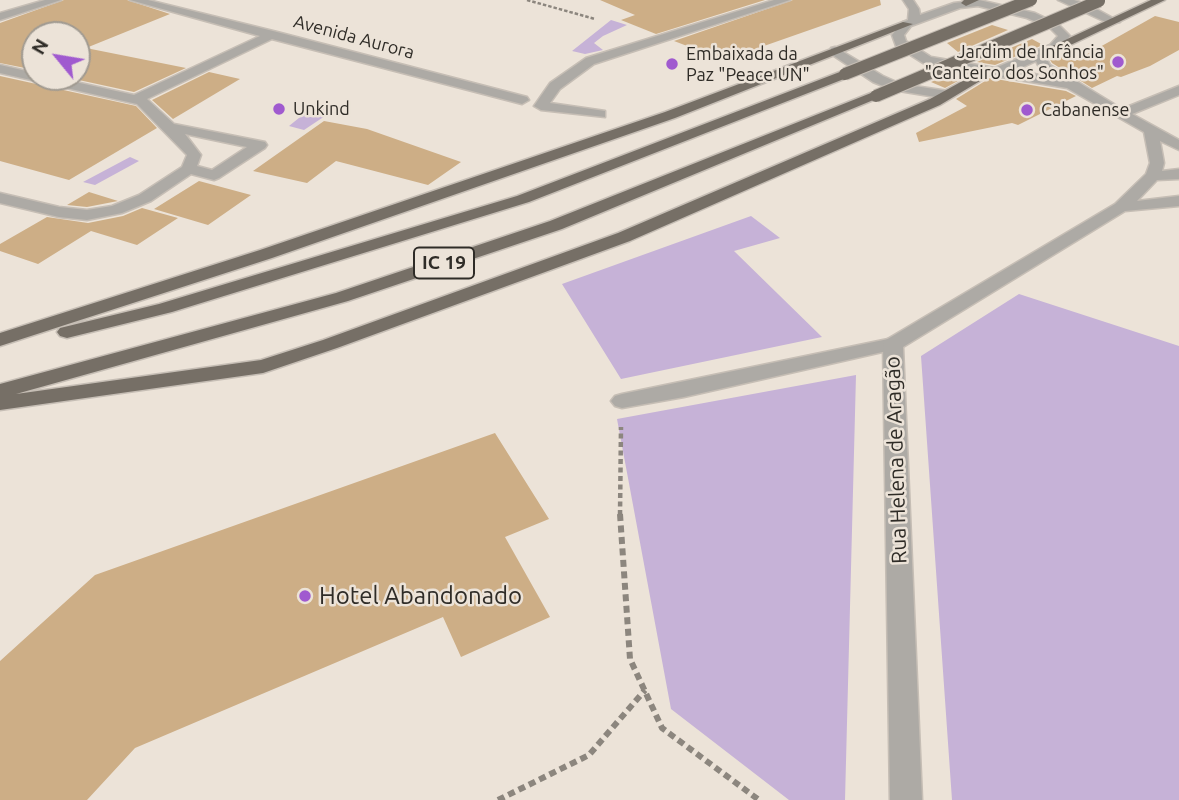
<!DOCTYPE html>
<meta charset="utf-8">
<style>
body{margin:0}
#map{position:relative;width:1179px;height:800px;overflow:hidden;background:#ece3d8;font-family:Ubuntu,sans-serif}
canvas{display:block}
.north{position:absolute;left:21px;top:21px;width:70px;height:70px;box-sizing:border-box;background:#ece3d8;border:2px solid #a09a91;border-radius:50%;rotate:300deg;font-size:19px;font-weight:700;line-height:28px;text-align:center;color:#2f2c27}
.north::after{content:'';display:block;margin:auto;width:24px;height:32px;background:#a05acf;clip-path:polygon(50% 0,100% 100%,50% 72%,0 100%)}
</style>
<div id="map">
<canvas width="1179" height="800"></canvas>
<div class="north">N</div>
</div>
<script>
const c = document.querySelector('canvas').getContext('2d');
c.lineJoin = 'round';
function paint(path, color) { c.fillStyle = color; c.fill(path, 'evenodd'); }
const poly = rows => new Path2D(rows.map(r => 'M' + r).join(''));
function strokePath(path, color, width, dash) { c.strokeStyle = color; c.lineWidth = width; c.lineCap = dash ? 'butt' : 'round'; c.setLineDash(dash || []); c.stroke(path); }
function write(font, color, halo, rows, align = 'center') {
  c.font = font + ' Ubuntu,sans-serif'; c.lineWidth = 5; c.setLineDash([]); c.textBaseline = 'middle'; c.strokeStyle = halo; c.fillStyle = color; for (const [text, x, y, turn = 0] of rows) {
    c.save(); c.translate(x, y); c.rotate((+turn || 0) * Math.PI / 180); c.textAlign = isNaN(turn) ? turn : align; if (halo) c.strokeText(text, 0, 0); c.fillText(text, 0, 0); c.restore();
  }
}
const green = poly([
 [611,20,627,25,603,36,594,43,603,50,585,54,572,51],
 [315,105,334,110,304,130,289,126],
 [130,157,139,161,95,185,83,182],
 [751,216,780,238,734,251,822,337,621,379,562,284],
 [1019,294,1179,346,1179,800,952,800,921,356],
 [856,375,845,800,789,800,671,709,617,419]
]);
const building = poly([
 [64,0,127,0,170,14,86,48,186,68,134,92,65,77,77,77,77,35,35,35,35,70,0,63,0,23],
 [600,0,765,0,656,34,621,20,635,15],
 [793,0,880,0,881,5,724,60,674,41],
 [1155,16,1179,22,1179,50,1150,66,1121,77,1117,76,1092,88,1052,63,1049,58,1060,53,1075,61],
 [992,25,1008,30,958,52,947,43],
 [1032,39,1043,45,995,65,977,62],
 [209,72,240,79,173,119,152,100],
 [953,73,967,76,945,88,931,82],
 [0,76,136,106,157,128,69,180,0,161],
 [990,78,1066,91,1076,96,1018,125,1012,123,919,142,916,133,967,106,956,99],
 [324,121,367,129,461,162,428,185,336,161,307,183,253,171],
 [199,181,251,195,208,225,154,209],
 [89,192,118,201,87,207,67,205],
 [142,208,178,218,137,245,91,231,38,264,0,251,0,244,47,217,88,223,123,216],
 [495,433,549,519,505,537,550,617,461,657,443,617,135,748,87,800,0,800,0,661,95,575]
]);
const pathFar2 = poly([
 [527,0,595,19]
]);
const pathFar1 = poly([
 [620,515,621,427]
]);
const path = poly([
 [620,514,630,659,662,728,759,800],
 [498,800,589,755,645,690]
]);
const service = poly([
 [1058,0,1074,0,1089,5,1120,22,1110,24,1058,0],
 [835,47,883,76,901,84,948,91,955,95,948,99,893,90,873,82,831,54,831,48,835,47],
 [893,338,900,340,903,344,900,348,684,397,622,408,615,406,611,401,615,396,622,394,893,338]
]);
const minor = poly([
 [45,0,61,0,0,20,0,13,45,0],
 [130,0,148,0,277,32,527,97,529,100,522,104,272,39,147,99,174,124,265,142,267,145,265,148,219,178,214,180,191,174,151,201,122,213,87,220,59,217,0,203,0,193,59,207,87,210,112,206,139,195,182,167,187,155,137,104,0,73,0,65,35,73,35,77,53,77,134,95,260,36,130,0],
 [185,134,247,147,212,170,197,166,201,155,185,134],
 [774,0,790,0,594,64,560,89,550,103,605,111,605,117,541,110,534,106,550,83,586,58,774,0],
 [1039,51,1043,52,1050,65,1122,109,1179,86,1179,95,1132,114,1179,140,1179,150,1160,141,1164,163,1162,171,1179,169,1179,179,1157,180,1137,201,1179,196,1179,206,1125,211,903,347,922,800,890,800,883,344,886,340,1115,204,1146,174,1150,163,1144,132,1067,88,995,76,989,72,995,68,1023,71,1054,79,1039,67,1033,55,1039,51]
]);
const tertiary = poly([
 [903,0,913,0,919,9,920,15,954,3,979,0,1035,13,1058,24,1070,36,1058,51,1010,73,995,76,967,73,923,63,896,46,892,35,903,22,908,20,909,9,903,0],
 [978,6,1027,18,1050,28,1058,36,1050,45,995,68,931,57,906,41,904,35,911,26,960,8,978,6]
]);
const trunk = poly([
 [964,0,979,0,966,6,961,3,964,0],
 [1151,0,1165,0,1058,51,1048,48,1151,0],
 [903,22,913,24,675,118,272,258,0,346,0,333,260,250,665,112,903,22],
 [986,68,992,72,990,75,940,105,630,241,337,348,263,373,0,410,0,384,336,293,550,221,871,93,876,92,883,96,562,229,348,301,16,394,261,360,323,340,618,233,930,99,986,68],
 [845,70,851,74,849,77,529,202,172,312,67,338,60,336,57,332,60,328,159,304,517,196,845,70]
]);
const trunkBridge = poly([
 [845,74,1031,0],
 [876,96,1099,1]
]);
const markers = [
 [1118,62,7,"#a05acf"],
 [672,64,7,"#a05acf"],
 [279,109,7,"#a05acf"],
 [1027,110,7,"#a05acf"],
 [305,596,7,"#a05acf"]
];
const farStreetnames = [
 ["Avenida Aurora",354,37,15]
];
const farPoinames = [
 ["Jardim de Infância",1104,52,"right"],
 ["\"Canteiro dos Sonhos\"",1104,73,"right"],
 ["Embaixada da",686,54],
 ["Paz \"Peace UN\"",686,75],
 ["Unkind",293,109],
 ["Cabanense",1041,110]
];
const shields = [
 [444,263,60]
];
const shieldNames = [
 ["IC 19",444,263]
];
const streetNames = [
 ["Rua Helena de Aragão",896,460,-92]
];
const nearPoinames = [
 ["Hotel Abandonado",319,596]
];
paint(green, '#c6b2d7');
paint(building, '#cdae86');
strokePath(service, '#c6beb5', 3);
strokePath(minor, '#c6beb5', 3);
strokePath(tertiary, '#c6beb5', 3);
strokePath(trunk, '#c6beb5', 3);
strokePath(pathFar2, '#8c867e', 2.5, [3.5, 2]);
strokePath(pathFar1, '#8c867e', 4.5, [5, 3.5]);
strokePath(path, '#8c867e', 6, [7, 4.5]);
paint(service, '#adaaa5');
paint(minor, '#adaaa5');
paint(tertiary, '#adaaa5');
paint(trunk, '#766f66');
strokePath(trunkBridge, '#c6beb5', 14, []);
strokePath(trunkBridge, '#766f66', 12);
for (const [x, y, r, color] of markers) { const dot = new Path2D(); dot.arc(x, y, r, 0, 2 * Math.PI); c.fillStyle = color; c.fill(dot); strokePath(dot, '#ece3d8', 2.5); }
write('18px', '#2f2c27', '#ece3d8', farStreetnames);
write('18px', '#2f2c27', '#ece3d8', farPoinames, 'left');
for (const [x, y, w] of shields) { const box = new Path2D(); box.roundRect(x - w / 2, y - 15.5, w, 31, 5); c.fillStyle = '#ece3d8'; c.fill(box); strokePath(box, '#2f2c27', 2); }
write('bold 19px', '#2f2c27', null, shieldNames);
write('21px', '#2f2c27', '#ece3d8', streetNames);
write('24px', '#2f2c27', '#ece3d8', nearPoinames, 'left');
</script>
